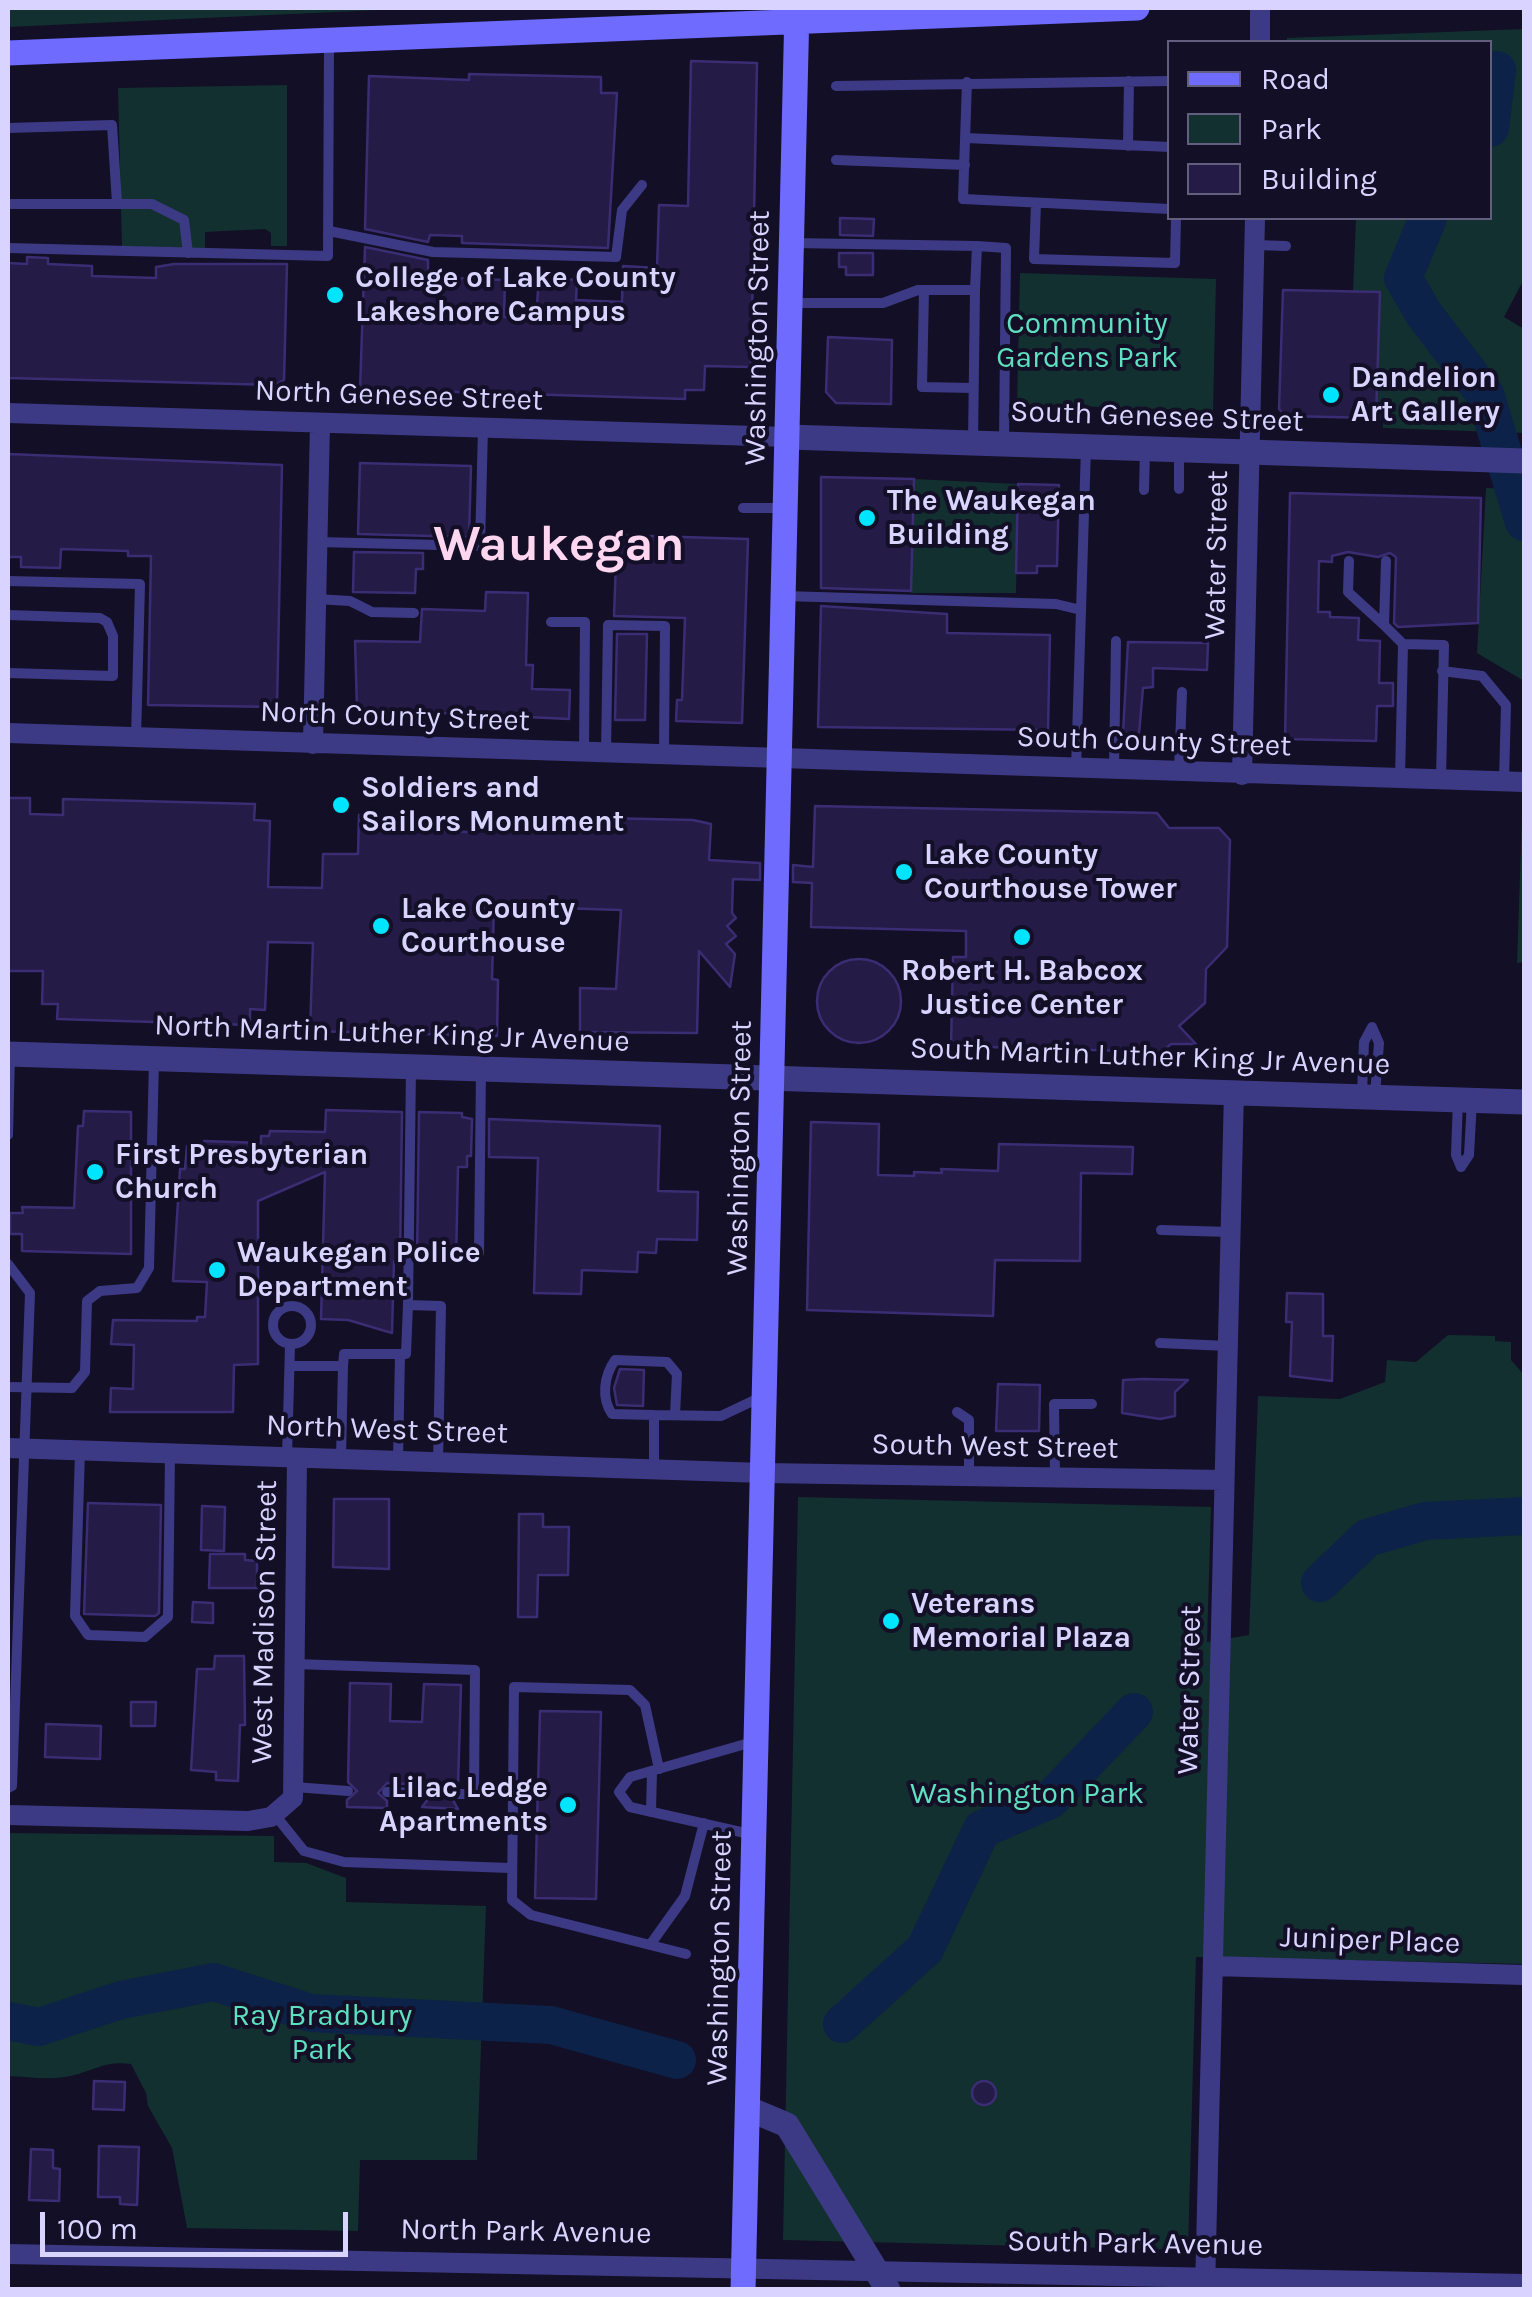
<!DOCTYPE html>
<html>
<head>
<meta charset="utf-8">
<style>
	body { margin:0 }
	#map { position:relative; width:1532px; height:2297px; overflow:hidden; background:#130f26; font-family:Karla,sans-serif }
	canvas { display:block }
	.frame { position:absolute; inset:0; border:10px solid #d9d4ff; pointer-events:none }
	.legend { position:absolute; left:1167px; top:40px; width:325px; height:180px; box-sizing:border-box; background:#130f26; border:2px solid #625e7d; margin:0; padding:12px 18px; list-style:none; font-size:30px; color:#d9d4ff }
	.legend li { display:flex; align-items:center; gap:20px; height:50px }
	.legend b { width:50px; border:2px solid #625e7d }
	.scale { position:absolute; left:40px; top:2212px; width:308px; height:45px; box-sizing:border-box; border:5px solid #d9d4ff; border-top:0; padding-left:12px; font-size:30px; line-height:35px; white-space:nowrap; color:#d9d4ff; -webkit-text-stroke:8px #130f26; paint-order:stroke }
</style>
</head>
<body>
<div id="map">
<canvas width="1532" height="2297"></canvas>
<div class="frame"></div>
<ul class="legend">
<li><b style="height:12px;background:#6f6bff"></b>Road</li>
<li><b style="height:28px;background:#12302f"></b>Park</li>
<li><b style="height:28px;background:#241b47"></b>Building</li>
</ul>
<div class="scale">100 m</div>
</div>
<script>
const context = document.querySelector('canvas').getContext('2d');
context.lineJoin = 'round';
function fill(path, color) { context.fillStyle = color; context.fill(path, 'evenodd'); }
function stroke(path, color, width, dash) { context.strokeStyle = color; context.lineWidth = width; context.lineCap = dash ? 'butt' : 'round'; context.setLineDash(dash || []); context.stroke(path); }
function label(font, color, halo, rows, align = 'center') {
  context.font = font + ' Karla,sans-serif'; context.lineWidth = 8; context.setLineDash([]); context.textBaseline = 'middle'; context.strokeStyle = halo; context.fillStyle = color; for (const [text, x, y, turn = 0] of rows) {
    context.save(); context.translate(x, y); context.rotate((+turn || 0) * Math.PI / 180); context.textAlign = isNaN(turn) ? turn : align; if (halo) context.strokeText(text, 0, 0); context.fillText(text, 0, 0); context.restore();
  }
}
fill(new Path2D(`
	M8,8H423L8,27Z
	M1524,29V279L1504,317L1524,329V433L1383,428V420H1377L1380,292L1353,291L1356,218H1490V42H1287V38Z
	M287,85V246H271V233L265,229L205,232V251L122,246L118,88Z
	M1020,273L1216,279L1213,411L1017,404Z
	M914,479L1018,484L1016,593H911Z
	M1486,488L1524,489V681L1477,653Z
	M1522,817L1524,962L1517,963Z
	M1448,1335L1495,1336V1341L1511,1342V1360L1524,1375V1964L1196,1957L1188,2250L783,2240L798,1497L1211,1507L1207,1642L1249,1635L1258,1396L1340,1399L1385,1382L1387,1360L1416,1362Z
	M8,1833L274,1836V1862L306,1863L346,1878V1902L486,1906L477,2160H360L358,2231L187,2228L172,2148L148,2106L146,2093L131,2064C107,2061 96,2069 75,2075C53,2081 29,2077 8,2076Z`), '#12302f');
stroke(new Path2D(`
	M1490,128L1497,70
	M1428,218L1403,278L1424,314L1485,394L1524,522
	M1320,1583L1367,1538L1425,1521L1524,1516
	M8,2021L39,2027L121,2000L214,1982L311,2013L551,2025L677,2060
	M842,2024L925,1949L982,1829L1050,1800L1134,1712`), '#0c2248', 38);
const building = new Path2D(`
	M691,61L757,63L751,367L705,366L704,390H685V399L360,389L365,247L428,260V277L505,280L504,317L536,318L539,277L577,280L576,300L622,302L623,266L657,268L659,205L688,206Z
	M469,74L601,77V93H617L608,248L462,243V236L430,235L428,242L365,229L369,76L469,80Z
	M840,218L874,219L873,236L840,235Z
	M839,253H873V275H846V267H839Z
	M27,257L48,258V264L92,266V276L156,278V267L174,264H287L284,380L275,385L8,378V263L27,264Z
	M1283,290L1380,292L1376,418L1285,416L1279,409Z
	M828,337L892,340L891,404L836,403L826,392Z
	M8,454L282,465L277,707L148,705L151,556H128V551L61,549L60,568L21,567V557H8Z
	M360,463L471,466L469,537L358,534Z
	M821,477L914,479L911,591L821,588Z
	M1018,484L1059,485L1057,566H1037V573H1016Z
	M1290,493L1481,498L1478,623L1398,627L1394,623L1396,557L1390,553L1378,557L1348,552L1332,556V562L1319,561L1318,612H1330V617L1359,618L1358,640L1380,641L1379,683H1393V706H1377L1376,741L1285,739Z
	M617,535L748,539L742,723L676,721L677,700H682L685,618L614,616Z
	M354,552L423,553V569H416L415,593L353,592Z
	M486,592L528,593L526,665H533L532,689L570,690L569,719L357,709L355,641L420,642L422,609L485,611Z
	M821,606L947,614V633L1050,635L1048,730L818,727Z
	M617,634H647L645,720H615Z
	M1128,642L1208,643L1207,670L1153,668V687L1143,688L1139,734L1123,733Z
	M8,798H30V814L63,815V799L255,804L254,820L270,821L268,887L322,888L323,854H358L359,815L410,816L409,830L470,832V815L693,820L711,824L709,860L760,863V880L733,879L732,913L736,918L727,926L736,936L726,944L735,954L730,987L699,951L697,1033L580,1032V988L616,989L621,910L494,906L492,979L498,980L497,1036L310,1031L313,943L268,942L265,1010L250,1009V1025L57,1019L58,1004H42L43,971H8Z
	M815,806L1157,813L1169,828H1219L1230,840L1227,947L1206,969L1205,1003L1179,1026L1196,1044H1171L1162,1052L951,1046L953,957H966V931L811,927L812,883L793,882V865L813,867Z
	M817 1001a42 42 0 1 1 84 0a42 42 0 1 1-84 0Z
	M326,1110L402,1112L400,1261H394L392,1333L348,1320L321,1319L325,1172L258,1201V1364L234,1365L233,1412H110L111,1388L133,1389L134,1345L111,1344L113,1320L197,1321V1317H205L207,1282L173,1281L180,1169H185L187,1146L203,1147L204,1141L261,1143V1136H269L270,1131L325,1132Z
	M84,1111L131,1112V1254L22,1251V1234H10V1213H23L22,1207L74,1208L78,1126H83Z
	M419,1112L462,1113V1117L472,1119L471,1156H467V1167H458L456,1262L417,1261Z
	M489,1119L660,1126L658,1191L698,1192L697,1240L657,1239L656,1253L638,1252L637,1272L582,1270L581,1294L534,1293L538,1158L489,1157Z
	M811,1122L879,1124L878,1175L914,1176V1172L942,1173L941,1169L998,1171L999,1144L1133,1147L1132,1174L1081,1173L1080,1261L995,1260L993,1316L807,1310Z
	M1287,1293L1323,1294V1336H1333L1332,1381L1290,1376L1292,1322H1286Z
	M620,1369L644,1370L643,1406L617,1405L614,1388Z
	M1123,1380L1143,1379L1188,1380L1175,1392V1416L1160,1419L1122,1413Z
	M998,1384L1040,1385L1039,1431H996Z
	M334,1499H389V1569L333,1567Z
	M88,1503L161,1505L159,1613L155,1616L84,1614Z
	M202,1506L225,1507L224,1551L201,1550Z
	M519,1514H543V1527H569L568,1575H538L537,1617H518Z
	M210,1554H245V1560L257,1561V1588H209Z
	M193,1602L213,1603V1623L192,1622Z
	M215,1656H244L245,1725H240L238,1781L216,1780V1772L191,1770L197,1669H214Z
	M350,1683L391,1684L390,1721L422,1722L424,1684L461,1685L458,1785L449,1793L458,1809L422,1807L432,1794L427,1785L387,1783L378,1793L387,1801V1808L347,1807V1800L357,1791L348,1782Z
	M131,1702H156L155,1726H131Z
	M540,1711L601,1712L596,1899L535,1898Z
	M46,1724L101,1726L100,1759L45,1757Z
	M94,2081L125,2082L124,2110L93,2109Z
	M972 2093a12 12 0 1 1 24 0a12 12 0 1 1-24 0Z
	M99,2146L139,2147L137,2205L120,2204V2197H98Z
	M31,2149L53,2150V2168L60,2169L59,2201L29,2200Z`);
fill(building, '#241b47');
stroke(building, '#3b2d73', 2.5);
stroke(new Path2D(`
	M967,82L963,199L1170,209
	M836,86L1170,81
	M8,128L112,125L117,203
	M966,138L1170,147
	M1128,146L1129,81
	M836,160L965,165
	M1036,203L1034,259L1175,263L1176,218
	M8,204H152L184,220L188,253
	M329,231L433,252L616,257L622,210L642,185
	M792,243L977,246L975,290
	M1255,245L1286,246
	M977,246L1006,248L1004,443
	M8,248L328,256L329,44
	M924,290L922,387L973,388
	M792,303H883L918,290H975L973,442
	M1179,489V451
	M1144,490L1145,451
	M743,508H782
	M318,542L480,546L483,428
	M1349,561L1348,592L1384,625
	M1386,561L1384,625L1403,644L1444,645L1441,779
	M8,581L140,584L136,738
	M784,596L1056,604L1081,610L1076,769
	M316,599L350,601L372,612L414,613
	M1081,610L1086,447
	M8,615L100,618L107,622L113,636V676L8,673
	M551,622H585L584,752
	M1442,671L1482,676L1506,705L1504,780
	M606,753L608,625L665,626L664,755
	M1114,770L1116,641
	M1179,771L1182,692
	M1400,778L1403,644
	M1362,1094L1364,1042L1372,1027L1379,1043L1375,1095
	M1458,1099L1456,1155L1461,1167
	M8,1135L10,1055
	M1461,1167L1469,1155L1472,1100
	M1161,1230L1230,1232
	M479,1253L481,1070
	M8,1264L30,1293L12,1786L8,1788
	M408,1305L411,1068
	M273 1325a19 19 0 1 1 38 0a19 19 0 1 1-38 0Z
	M1160,1343L1228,1346
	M400,1354H406L408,1305L441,1306L438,1462
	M290,1366H343L344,1354H400L398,1461
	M8,1387L72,1388L85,1372L87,1301L100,1291L137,1288L149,1268L154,1060
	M957,1412L969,1420V1476
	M654,1415L612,1414C601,1398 604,1376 615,1360L667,1362L677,1374L675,1415
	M80,1451L75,1616L88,1635L145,1637L168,1617L170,1454
	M287,1457L290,1345
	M341,1459L343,1366
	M654,1469V1415L721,1416L761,1397
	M1055,1477L1054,1404H1092
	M295,1664L475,1670L474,1794H458
	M659,1769L645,1705L630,1690L514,1687L512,1900L531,1915L686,1954
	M294,1787L348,1791
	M387,1792L423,1793
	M651,1812L652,1771
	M275,1815L304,1851L344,1862L510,1868
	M754,1835L630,1807L619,1792L630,1777L756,1741
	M650,1945L685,1896L704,1823`), '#3d3a85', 10);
stroke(new Path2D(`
	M1260,42V8
	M8,413L788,437
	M8,733L1524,782
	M313,744L320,423
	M1242,775L1255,218
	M8,1448L764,1473L1224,1480
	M8,1815L248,1821L271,1817L293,1798L297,1458
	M1213,1966L1524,1975
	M8,2254L1524,2284
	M1205,2290L1234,1091`), '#3d3a85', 20);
stroke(new Path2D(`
	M788,437L1524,461
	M8,1054L1524,1102
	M749,2109L787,2125L888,2290`), '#3d3a85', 25);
stroke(new Path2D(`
	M8,53L1137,8
	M743,2290L797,8`), '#6f6bff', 25);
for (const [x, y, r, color] of [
	[335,295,10,"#00e5ff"],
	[1331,395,10,"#00e5ff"],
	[867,518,10,"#00e5ff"],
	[341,805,10,"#00e5ff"],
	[904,872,10,"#00e5ff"],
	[381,926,10,"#00e5ff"],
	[1022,937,10,"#00e5ff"],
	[95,1172,10,"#00e5ff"],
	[217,1270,10,"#00e5ff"],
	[891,1621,10,"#00e5ff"],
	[568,1805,10,"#00e5ff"]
]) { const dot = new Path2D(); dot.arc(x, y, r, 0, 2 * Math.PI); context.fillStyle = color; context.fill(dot); stroke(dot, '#130f26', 4); }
label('bold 30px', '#d9d4ff', '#130f26', [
	["College of Lake County",355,278],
	["Lakeshore Campus",355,312],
	["Dandelion",1351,378],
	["Art Gallery",1351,412],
	["The Waukegan",887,501],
	["Building",887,535],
	["Soldiers and",361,788],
	["Sailors Monument",361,822],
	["Lake County",924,855],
	["Courthouse Tower",924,889],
	["Lake County",401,909],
	["Courthouse",401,943],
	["Robert H. Babcox",1022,971,"center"],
	["Justice Center",1022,1005,"center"],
	["First Presbyterian",115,1155],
	["Church",115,1189],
	["Waukegan Police",237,1253],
	["Department",237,1287],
	["Veterans",911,1604],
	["Memorial Plaza",911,1638],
	["Lilac Ledge",548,1788,"right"],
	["Apartments",548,1822,"right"]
], 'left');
label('30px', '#5fe0c0', '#130f26', [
	["Community",1087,324],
	["Gardens Park",1087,358],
	["Washington Park",1027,1794],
	["Ray Bradbury",322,2016],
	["Park",322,2050]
]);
label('30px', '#d9d4ff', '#130f26', [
	["Washington Street",758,338,-89],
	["North Genesee Street",399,396,2],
	["South Genesee Street",1157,417,2],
	["Water Street",1217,555,-89],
	["North County Street",395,717,2],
	["South County Street",1154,742,2],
	["North Martin Luther King Jr Avenue",392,1034,2],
	["South Martin Luther King Jr Avenue",1150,1057,2],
	["Washington Street",740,1148,-89],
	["North West Street",387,1430,2],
	["South West Street",995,1447,1],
	["West Madison Street",265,1622,-89],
	["Water Street",1190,1690,-89],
	["Juniper Place",1370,1941,2],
	["Washington Street",720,1958,-89],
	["North Park Avenue",526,2232,1],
	["South Park Avenue",1135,2244,1]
]);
label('bold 50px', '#ffd6f0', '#130f26', [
	["Waukegan",559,546]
]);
</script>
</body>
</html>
